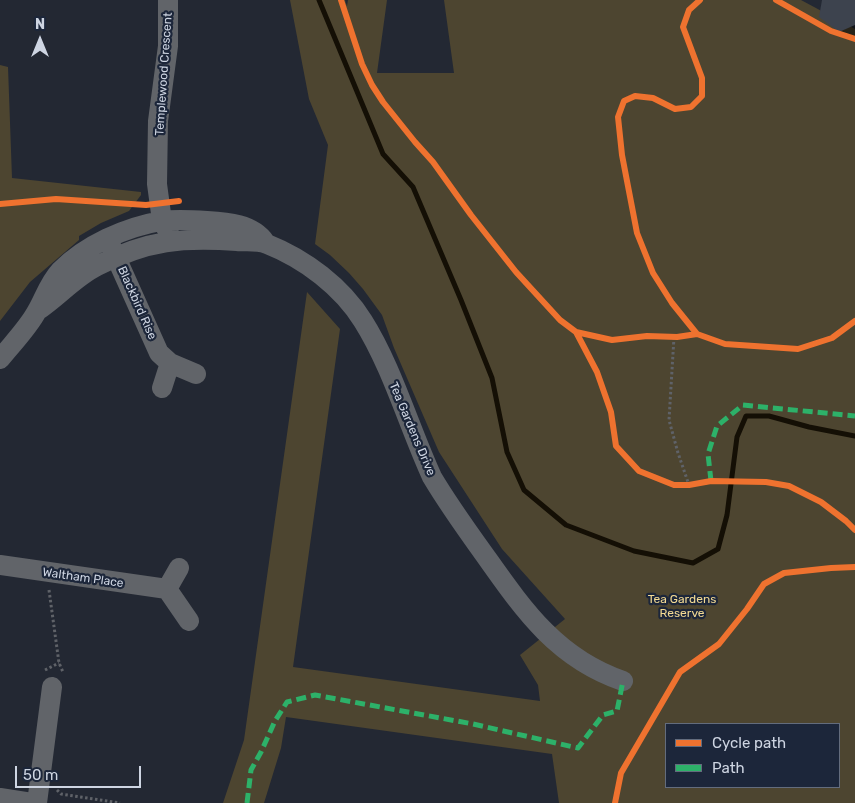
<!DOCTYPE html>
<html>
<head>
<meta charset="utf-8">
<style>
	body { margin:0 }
	#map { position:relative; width:855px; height:803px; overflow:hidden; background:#232833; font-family:Rubik,sans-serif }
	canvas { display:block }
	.legend { position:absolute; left:665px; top:723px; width:175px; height:65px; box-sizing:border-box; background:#1c263a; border:1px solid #636c7d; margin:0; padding:6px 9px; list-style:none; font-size:15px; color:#ced5e2 }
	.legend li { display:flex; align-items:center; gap:10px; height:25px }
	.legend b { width:25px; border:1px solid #636c7d }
	.north { position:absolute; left:15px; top:15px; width:50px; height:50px; -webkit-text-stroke:4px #1c263a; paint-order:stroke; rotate:0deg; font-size:14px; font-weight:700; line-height:20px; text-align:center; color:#ced5e2 }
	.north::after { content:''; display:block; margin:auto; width:18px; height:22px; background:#ced5e2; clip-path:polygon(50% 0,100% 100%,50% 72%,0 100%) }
	.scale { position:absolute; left:15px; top:766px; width:126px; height:22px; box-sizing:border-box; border:2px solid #ced5e2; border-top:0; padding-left:6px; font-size:15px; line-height:18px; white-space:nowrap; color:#ced5e2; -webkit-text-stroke:4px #1c263a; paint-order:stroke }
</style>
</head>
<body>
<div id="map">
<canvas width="855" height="803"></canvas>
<ul class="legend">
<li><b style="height:6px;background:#ef722f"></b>Cycle path</li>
<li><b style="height:6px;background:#2db169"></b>Path</li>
</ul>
<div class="north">N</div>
<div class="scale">50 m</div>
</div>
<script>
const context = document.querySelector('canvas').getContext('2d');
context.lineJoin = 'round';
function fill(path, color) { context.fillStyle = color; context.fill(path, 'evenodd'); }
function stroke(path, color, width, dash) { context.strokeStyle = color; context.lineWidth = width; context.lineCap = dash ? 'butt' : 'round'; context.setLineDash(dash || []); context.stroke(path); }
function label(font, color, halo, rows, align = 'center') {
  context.font = font + ' Rubik,sans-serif'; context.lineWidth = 4.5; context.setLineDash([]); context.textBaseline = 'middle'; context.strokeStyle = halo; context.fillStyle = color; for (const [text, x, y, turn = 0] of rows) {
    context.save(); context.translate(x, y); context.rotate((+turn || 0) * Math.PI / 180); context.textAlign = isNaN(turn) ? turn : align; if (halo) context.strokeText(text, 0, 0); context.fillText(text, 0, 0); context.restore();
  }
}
fill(new Path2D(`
	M290,0H345L347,6L348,0H387L377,73H454L444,0H801L855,29V803H559L552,754L286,717L281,748L264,803H223L244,740L307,292L340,329L293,667L540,701L538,685L520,655L565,619L502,549L439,452L394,348L382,315L363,289L349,273L330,255L315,244L328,145L309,99ZM666,724H839V787H666Z
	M0,65L8,67L12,178L141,192V195L129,211L101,223L79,236V240L30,282L0,321Z`), '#4d4530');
fill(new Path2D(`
	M823,0H855V36L848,39L820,16Z`), '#0007');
stroke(new Path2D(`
	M319,0L383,154L413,187L461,300L492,378L507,452L524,490L566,525L634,551L693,563L718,549L727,515L737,437L746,416H769L809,427L855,436`), '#140f05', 5);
fill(new Path2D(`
	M822,0H855V25L839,32L819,17Z`), '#3d434e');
stroke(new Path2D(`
	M674,337L669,420L678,453L689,485
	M49,590L59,663L63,672
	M45,670L59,663
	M57,790L61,794L120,803`), '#5f6268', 3, [2.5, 2.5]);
stroke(new Path2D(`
	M168,0V46L158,121L157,184L162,221L169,233
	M111,246L159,353L170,363L196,374
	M37,311C58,297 75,277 97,266C147,240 183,237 237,241C246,242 259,240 267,244C305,259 342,287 363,321C392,367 409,427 432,477C448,504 466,529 484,554C523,609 556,658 623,681
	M0,359C12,344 28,328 37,311C45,297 49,283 60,271C85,245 126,227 161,221C176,219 192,220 207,221C227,222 253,224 265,242
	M162,388L170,363
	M0,565L167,589
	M179,568L167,589L189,621
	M0,798L32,803
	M37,803L52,687`), '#616469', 20);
stroke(new Path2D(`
	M711,481L708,454L717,426L743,405L855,416
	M247,803L251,770L261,752L275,721L287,702L315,695L473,724L578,748L603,715L617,711L623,681`), '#2db169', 5, [10, 5]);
stroke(new Path2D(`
	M341,0L362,64L372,85L383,102L415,142L433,162L471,215L516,272L560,320L576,332L597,372L611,412L616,446L639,471L674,485H689L711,481L766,482L789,486L821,502L846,521L855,530
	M776,0L831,31L855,39
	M0,204L56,199L146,205L179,201
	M576,332L612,340L647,336L677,337L697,334L725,344L798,349L832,338L855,321
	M697,334L672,303L653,273L637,233L622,155L618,117L624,101L635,96L653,98L675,109L691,107L702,96V78L683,27L689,10L700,0
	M615,803L621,773L680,672L719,644L747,609L764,584L784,573L831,568L855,567`), '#ef722f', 6);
label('12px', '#ced5e2', '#1c263a', [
	["Templewood Crescent",164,74,-86],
	["Blackbird Rise",137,303,66],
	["Tea Gardens Drive",412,429,67],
	["Waltham Place",83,578,8]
]);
label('12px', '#f3da93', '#1c263a', [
	["Tea Gardens",682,600],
	["Reserve",682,614]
]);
</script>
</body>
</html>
